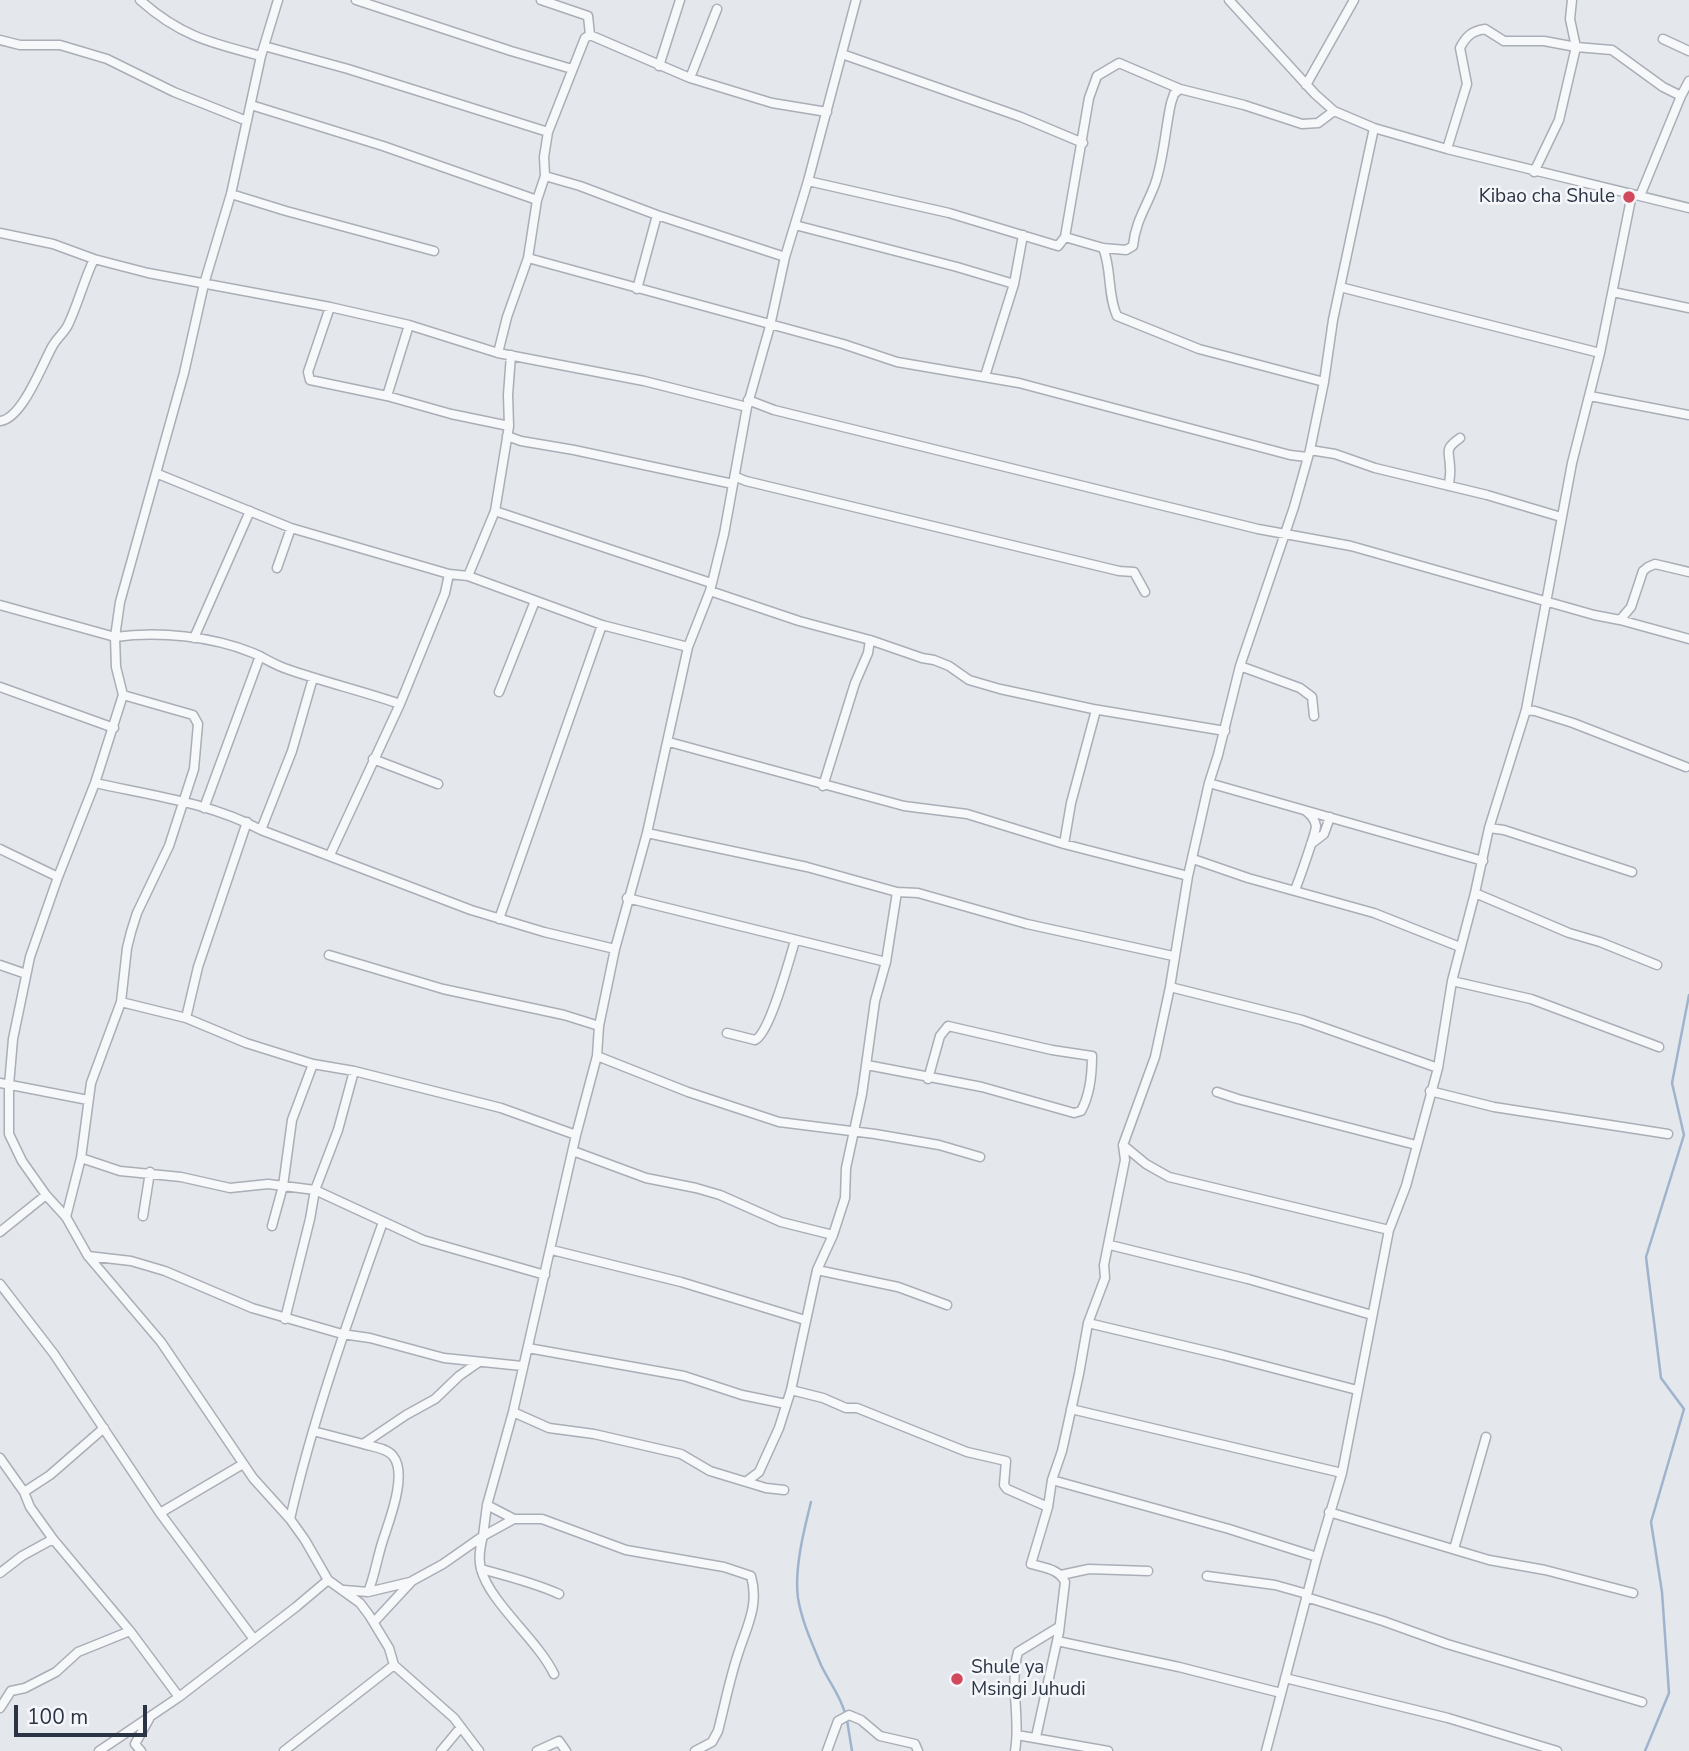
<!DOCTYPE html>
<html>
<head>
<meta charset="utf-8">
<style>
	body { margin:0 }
	#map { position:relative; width:1689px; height:1751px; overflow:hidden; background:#e4e7ec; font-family:"Nunito Sans",sans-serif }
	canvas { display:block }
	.scale { position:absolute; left:14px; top:1705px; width:133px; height:32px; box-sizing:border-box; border:4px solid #2b3445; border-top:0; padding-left:9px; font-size:21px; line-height:24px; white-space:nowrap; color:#2b3445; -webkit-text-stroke:5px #f4f6f9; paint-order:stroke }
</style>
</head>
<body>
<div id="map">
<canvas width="1689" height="1751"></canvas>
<div class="scale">100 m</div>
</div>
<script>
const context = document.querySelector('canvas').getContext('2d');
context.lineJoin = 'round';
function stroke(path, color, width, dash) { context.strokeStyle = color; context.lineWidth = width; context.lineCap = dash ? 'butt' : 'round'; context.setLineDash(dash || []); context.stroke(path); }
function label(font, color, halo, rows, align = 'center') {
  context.font = font + ' "Nunito Sans",sans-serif'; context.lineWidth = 5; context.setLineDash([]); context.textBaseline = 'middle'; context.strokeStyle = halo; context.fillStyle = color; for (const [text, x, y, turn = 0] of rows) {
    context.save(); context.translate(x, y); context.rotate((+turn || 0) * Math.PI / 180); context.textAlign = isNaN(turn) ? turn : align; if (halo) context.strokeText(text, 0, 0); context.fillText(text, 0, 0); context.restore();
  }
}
stroke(new Path2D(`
	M811,1502C804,1530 794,1569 798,1598C802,1622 812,1643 821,1665C829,1682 840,1695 845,1713
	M847,1720L852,1751
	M1645,1751L1669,1693L1662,1592L1651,1522L1684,1409L1661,1378L1646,1257L1684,1135L1672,1083L1689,995`), '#9fb4cc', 2.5);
const street = new Path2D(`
	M140,0C180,36 211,43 261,56
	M278,0L261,56L231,194L204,284L184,373L120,602L115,637L116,667L123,695L95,783L58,877L30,957L13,1039L9,1085V1134L22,1161L46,1195L66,1217L88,1256L161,1342L253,1478L290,1519L305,1540L328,1580L360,1603L369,1615L389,1648L394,1665L284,1751
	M356,0L511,51L572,69
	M541,0L588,16L590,35
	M1229,0L1315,94L1334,111L1374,128L1447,149L1689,208
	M1663,39L1689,51
	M0,40L20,45H60L107,59L174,92L247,121
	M264,46L348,69L548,132
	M842,54L1021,117L1083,143
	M659,66L680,0
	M690,78L717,9
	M1306,85L1354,0
	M251,105L383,146L537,200
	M1447,149L1467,84L1460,48C1466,36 1472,31 1485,29L1504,41H1544L1576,47L1612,50L1663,87L1681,96
	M1534,172L1559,120L1576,47L1570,19L1572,0
	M545,176L580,186L657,215L785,257
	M808,181L949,213L1058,246L1065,237L1089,98L1097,76L1119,63L1180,89
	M231,194L286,211L434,251
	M1640,196L1681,96L1689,81
	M795,225L957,267L1014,284
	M0,233L53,244L94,259L148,273L330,307L409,325L498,353L644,381L747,407
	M1065,237L1103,248L1126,250L1133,246C1135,222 1147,206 1155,184C1164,158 1165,130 1171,103L1174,94L1180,89L1244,105L1302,124L1318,123L1334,111
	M1103,248C1112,269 1107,294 1117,316L1199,349L1324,382
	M528,258L843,344L897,362L1019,383L1290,455L1307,457
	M1340,287L1600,353
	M637,289L657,215
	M1613,292L1689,308
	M330,307L308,372L310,380L387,396L451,414L509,426
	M498,353L507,317L528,258L537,200L545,176L544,157L548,132L585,38L590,35L690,78L772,103L827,112
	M985,376L1014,284L1023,235
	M387,396L409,325
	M1590,396L1689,415
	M748,400L774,410L1258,529L1351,546L1594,615L1620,620L1631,607L1643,571L1648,567L1655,564L1689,572
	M0,421C22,419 42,365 52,347C56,339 64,333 68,325C78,304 84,280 94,259
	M507,436L521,441L574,450L733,484
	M1310,450L1335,454L1375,468L1487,495L1561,517
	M158,474L291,528L449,574L468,576L602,625L688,647
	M736,477L746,481L1119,571L1134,572L1145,592
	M1449,486C1449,480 1451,474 1450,468C1450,451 1443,450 1460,438
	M495,511L711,583
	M277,568L291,528
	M468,576L495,511L509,426L508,395L511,355
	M710,591L799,621L870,640L922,658L934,660L949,666L969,680L1000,689L1093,709L1225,731
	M0,605L115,637C158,631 212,636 253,653C265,658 274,665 287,669C324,682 362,691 400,704
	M1620,620L1689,639
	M194,638L250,511
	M1240,666L1300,688L1312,697L1314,716
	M0,687L114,728
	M499,692L535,601
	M1526,710L1535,711L1573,723L1686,767
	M669,742L904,806L967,814L1064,844L1188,876
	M373,759L438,784
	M95,783C150,795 211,803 261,830L471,910L544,932L615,949
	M1209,783L1483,861
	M823,786L855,683L868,653L870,640
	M204,808L260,656
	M1489,828L1504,830L1632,872
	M261,830L292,751L313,678
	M647,833L807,867L897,892L918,893L1027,924L1173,956
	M1064,844L1071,803L1096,710
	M1311,844L1324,834L1330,817
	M0,849L58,877
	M330,855L400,704L445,593L449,574
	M1193,859L1248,878L1374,913L1460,947
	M1295,890C1299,880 1316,832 1316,826C1315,820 1312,816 1307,812
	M1475,893L1569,933L1600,942L1657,965
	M627,898L886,962
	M499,919L602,625
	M329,955L443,989L564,1015L599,1026
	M0,965L26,974
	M1452,981L1531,999L1659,1047
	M1170,987L1302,1020L1438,1068
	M121,1002L186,1018L246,1043L313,1064L354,1071L501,1108L576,1135
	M186,1018L198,967L247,822
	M727,1033L755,1040C770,1033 789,960 795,941
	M597,1056L688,1092L779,1122L875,1134L939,1145L980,1157
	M867,1065L982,1087L1074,1113L1081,1111C1090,1095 1092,1074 1092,1056L1052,1050L948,1026L940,1036L928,1079
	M0,1083L88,1100
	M1430,1091L1494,1107L1668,1134
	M1217,1092L1238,1099L1416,1145
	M1123,1145L1146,1164L1169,1177L1389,1230
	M573,1151L646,1178L696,1188L720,1195L781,1222L833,1235
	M81,1158L120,1171L181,1177L230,1188L268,1184L315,1190L423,1240L545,1275
	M143,1216L150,1172
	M66,1217L81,1158L91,1083L121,1002L127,948L131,932L137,913L169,846L194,769L198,724L193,715L123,695
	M272,1226L283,1186L292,1120L313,1064
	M0,1232L46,1195
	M1110,1245L1248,1279L1372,1315
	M552,1250L681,1282L805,1320
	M88,1256L131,1261L165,1271L252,1308L342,1334L370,1338L444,1358L522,1366
	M817,1270L898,1287L947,1305
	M0,1284L54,1354L160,1513L253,1638
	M285,1319L310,1219L315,1190L338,1130L354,1071
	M1088,1323L1223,1355L1357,1390
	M528,1348L684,1376L742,1395L786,1404
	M791,1390L823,1398L846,1408H857L967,1452L1006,1461L1004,1485L1007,1489L1048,1507
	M1071,1409L1342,1473
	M513,1412L549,1428L594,1434L681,1454L710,1471L766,1488L784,1490
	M313,1431L363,1444L406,1415L435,1399L459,1376L479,1362
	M363,1444C373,1447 387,1448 393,1456C408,1474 389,1521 383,1540C377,1558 375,1575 368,1592
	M0,1458L24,1492L30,1507L53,1539L130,1631L179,1697
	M1052,1480L1229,1529L1317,1557
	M747,1481L759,1472L779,1428L791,1390L817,1270L833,1235L845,1198L846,1168L862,1094L875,1001L886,962L897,892
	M24,1492L50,1475L104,1428
	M487,1505L514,1519H542L626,1550L724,1567L751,1576C759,1604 748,1624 739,1651C730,1677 725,1704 718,1731L712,1742L695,1751
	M1329,1512L1489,1560L1545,1570L1633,1593
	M160,1513L243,1464
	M290,1519C313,1418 348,1320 383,1222
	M514,1519L483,1536C480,1547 478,1558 481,1569C490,1603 537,1639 554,1674
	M1454,1549L1486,1437
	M481,1569C507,1576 535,1583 559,1594
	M0,1573L22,1556L53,1539
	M1061,1575L1089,1569L1148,1571
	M1207,1576L1275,1585L1307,1594
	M344,1590L368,1592L410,1582
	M1306,1597L1383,1621L1447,1644L1642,1702
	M374,1622L412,1581L443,1564L483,1536L487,1505L513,1412L576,1135L597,1056L599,1026L615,949L647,833L688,647L710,591L724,534L747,407L770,326L785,257L808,181L856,0
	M1057,1641L1179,1667L1281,1693
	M394,1665L454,1718L479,1751
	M1285,1678L1448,1718L1557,1751
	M0,1708L11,1691L25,1688L56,1672L78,1652L130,1631
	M1017,1735L1108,1751
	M1036,1737L1059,1632L1065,1582C1059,1569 1045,1568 1031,1564L1048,1507L1052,1480L1062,1451L1079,1374L1088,1323L1105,1278L1104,1265L1125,1160L1123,1145L1155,1057L1170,987L1188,876L1209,783L1218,755L1240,666L1294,507L1310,450L1324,382L1333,320L1374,128
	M99,1751L179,1697L296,1607L328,1580
	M141,1751L135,1744L149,1719
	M441,1751L461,1727
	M537,1751L559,1741L566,1751
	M827,1751L838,1721L849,1715L861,1720L880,1736L915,1744L918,1751
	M1015,1751C1021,1718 1009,1684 1018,1652L1059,1627
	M1266,1751L1317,1557L1342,1473L1389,1230L1406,1186L1438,1068L1452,981L1475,893L1489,828L1526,710L1572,463L1600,353L1632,194`);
stroke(street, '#a9aeb7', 11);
stroke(street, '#f7f8fa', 8);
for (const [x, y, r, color] of [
	[1629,197,7,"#d1495b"],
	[957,1679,7,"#d1495b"]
]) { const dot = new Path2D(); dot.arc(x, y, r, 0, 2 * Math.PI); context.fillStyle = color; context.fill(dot); stroke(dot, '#f4f6f9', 2.5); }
label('19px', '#2b3445', '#f4f6f9', [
	["Kibao cha Shule",1615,197],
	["Shule ya",971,1668,"left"],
	["Msingi Juhudi",971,1690,"left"]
], 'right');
</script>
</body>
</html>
